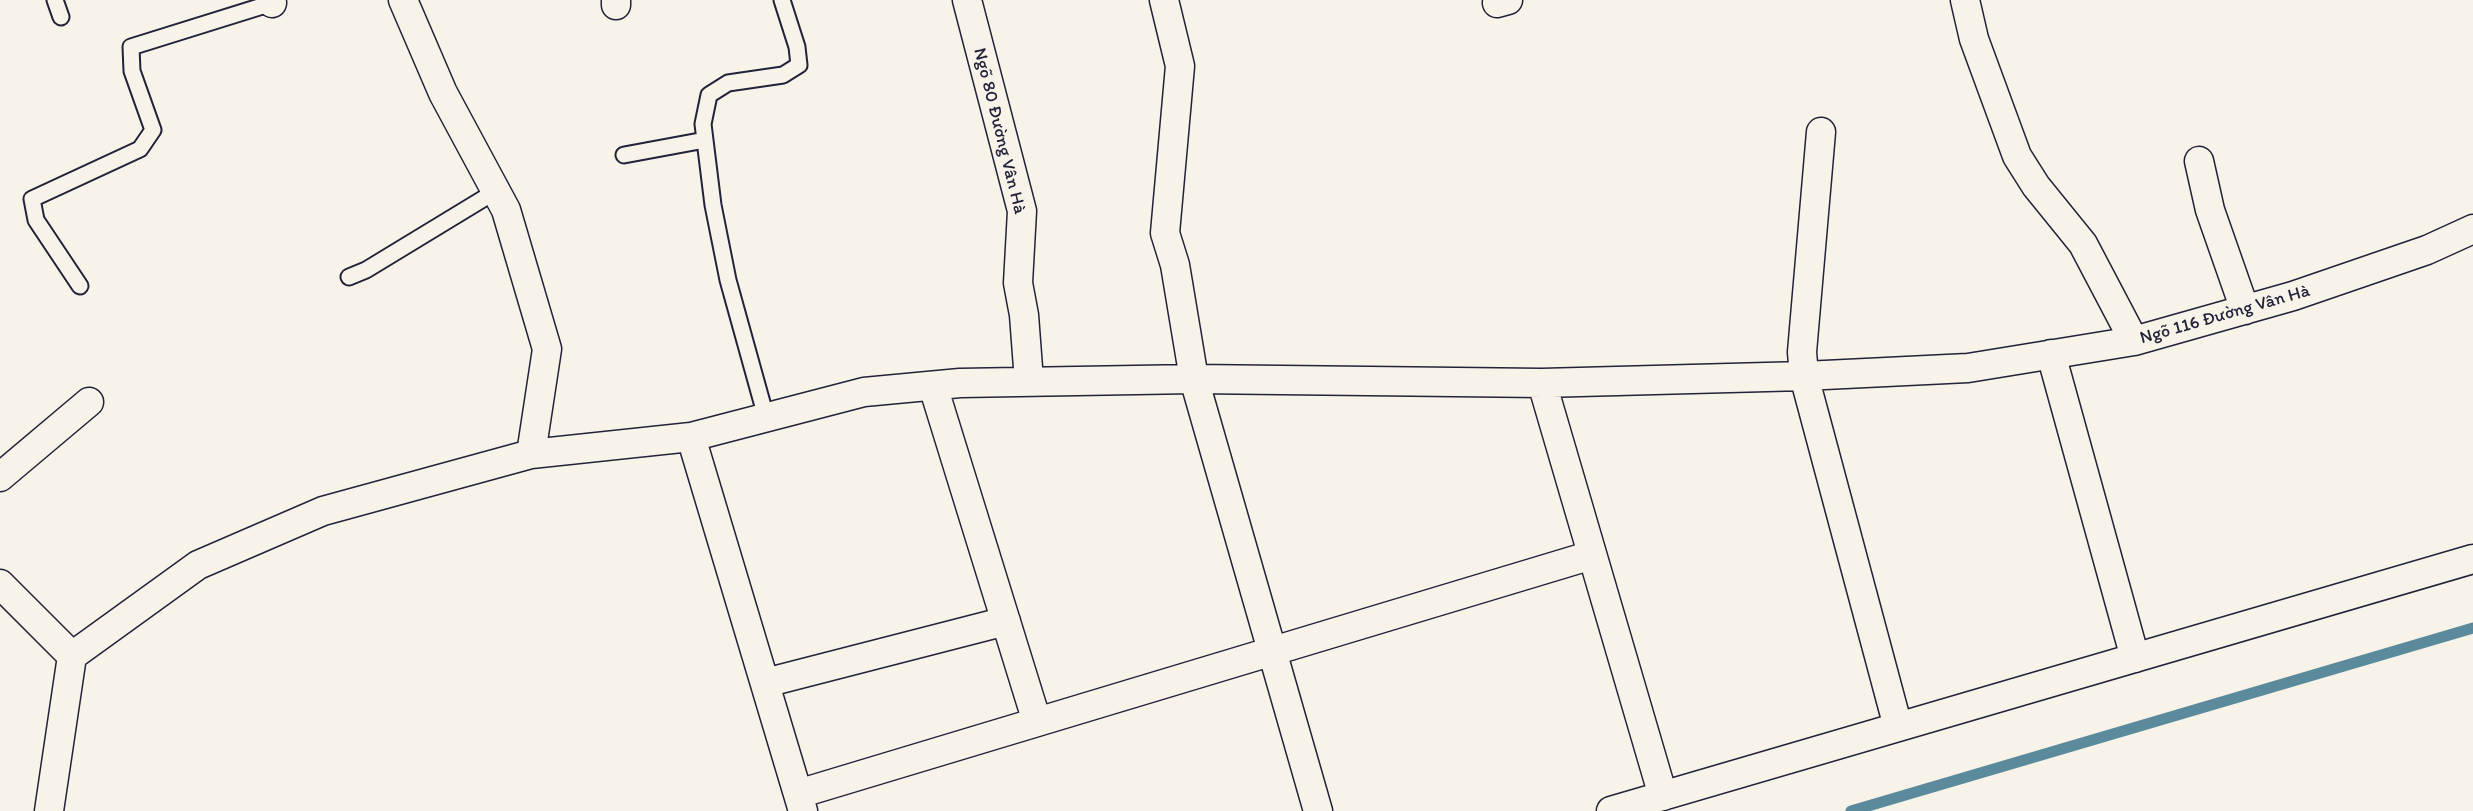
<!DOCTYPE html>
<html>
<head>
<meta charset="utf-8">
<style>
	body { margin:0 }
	canvas { display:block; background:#f7f3e8 }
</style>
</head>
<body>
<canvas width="2473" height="811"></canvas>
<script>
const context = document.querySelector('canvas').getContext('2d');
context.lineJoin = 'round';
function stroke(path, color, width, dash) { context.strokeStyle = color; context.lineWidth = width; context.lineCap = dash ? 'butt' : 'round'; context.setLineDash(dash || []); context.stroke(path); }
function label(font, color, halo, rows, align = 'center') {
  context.font = font + ' Itim,sans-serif'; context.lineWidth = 4.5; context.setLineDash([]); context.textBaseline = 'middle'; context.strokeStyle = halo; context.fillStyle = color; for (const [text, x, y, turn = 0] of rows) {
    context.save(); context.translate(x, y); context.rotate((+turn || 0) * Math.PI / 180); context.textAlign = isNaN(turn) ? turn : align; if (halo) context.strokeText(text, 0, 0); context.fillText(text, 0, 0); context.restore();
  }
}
stroke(new Path2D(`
	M1851,811L2473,628`), '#5b8a9d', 11);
const lane = new Path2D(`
	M55,0L61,17
	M624,155L705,140
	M349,277L366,270L496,191
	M80,286L36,220L32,199L140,149L153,130L132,71L131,47L272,3
	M766,417L728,280L713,205L703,124L709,95L728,83L783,75L799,65L797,47L782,0`);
const street = new Path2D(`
	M271,0L272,3
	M403,0L443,93L506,210L547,349L531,454
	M616,0V5
	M967,0L1022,211L1018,283L1024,315L1029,381
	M1164,0L1180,66L1165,233L1175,265L1194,379L1318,811
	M1965,0L1974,39L2017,156L2036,186L2083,244L2134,341
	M1497,3L1508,0
	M1821,132L1802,352L1804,376L1898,727
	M2199,161L2210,210L2245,310
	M2051,354L2135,658
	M1542,383L1663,796
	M933,386L1037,722
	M691,437L803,811
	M0,477L89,402
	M0,584L72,656
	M765,683L1006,621
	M798,794L1592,555
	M49,811L72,656L198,565L323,511L531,454L691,437L864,392L960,383L1194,379L1542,383L1804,376L1968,368L2134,341L2293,296L2427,250L2473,229
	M1611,811L2473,559`);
stroke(lane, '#22223b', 19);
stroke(street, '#22223b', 31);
stroke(lane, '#f7f3e8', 15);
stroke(street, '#f7f3e8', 28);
label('18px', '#22223b', '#f7f3e8', [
	["Ngõ 80 Đường Vân Hà",999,131,76],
	["Ngõ 116 Đường Vân Hà",2225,315,-16]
]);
</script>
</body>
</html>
